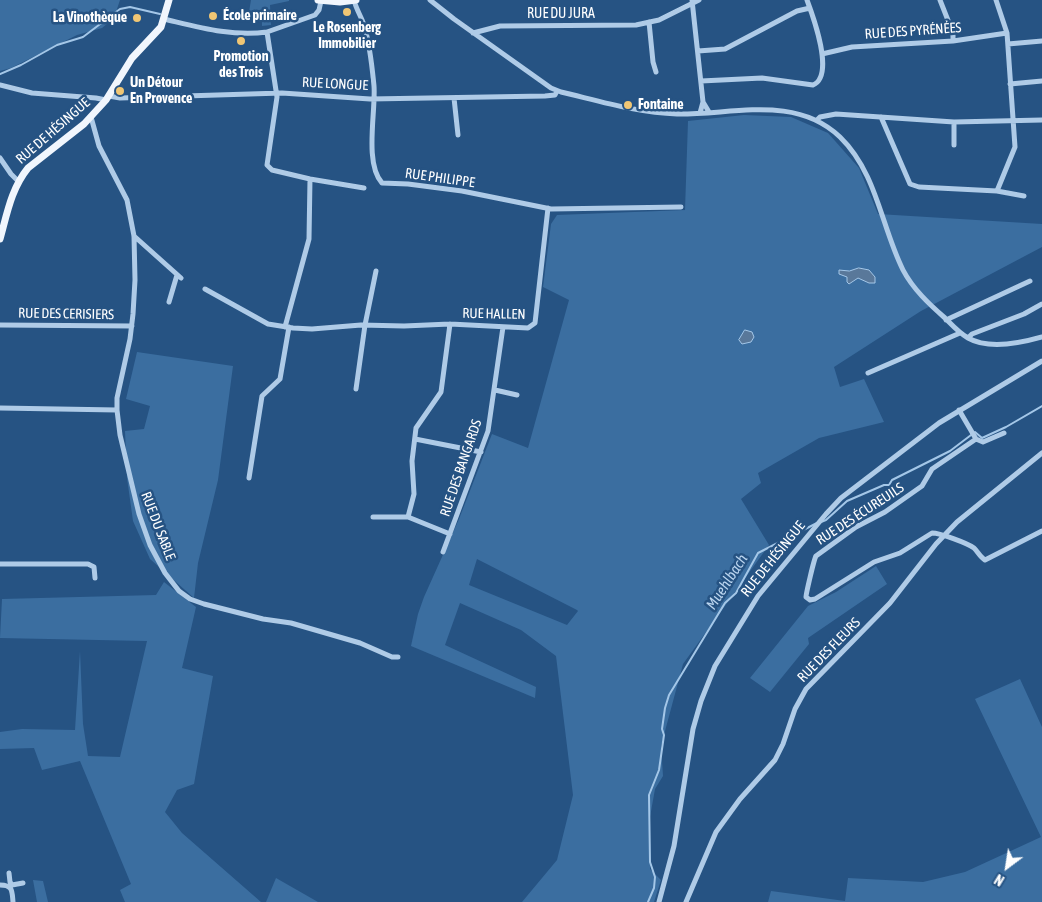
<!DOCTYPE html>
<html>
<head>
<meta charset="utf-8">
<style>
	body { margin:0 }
	#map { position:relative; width:1042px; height:902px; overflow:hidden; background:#265383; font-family:"Asap Condensed",sans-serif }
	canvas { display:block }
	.north { position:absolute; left:982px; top:842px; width:50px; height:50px; -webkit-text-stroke:4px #265383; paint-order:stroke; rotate:211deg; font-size:14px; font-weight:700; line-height:20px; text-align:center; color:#fff }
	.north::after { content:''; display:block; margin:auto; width:18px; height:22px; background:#fff; clip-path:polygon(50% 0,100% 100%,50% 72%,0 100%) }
</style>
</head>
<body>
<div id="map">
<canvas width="1042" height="902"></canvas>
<div class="north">N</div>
</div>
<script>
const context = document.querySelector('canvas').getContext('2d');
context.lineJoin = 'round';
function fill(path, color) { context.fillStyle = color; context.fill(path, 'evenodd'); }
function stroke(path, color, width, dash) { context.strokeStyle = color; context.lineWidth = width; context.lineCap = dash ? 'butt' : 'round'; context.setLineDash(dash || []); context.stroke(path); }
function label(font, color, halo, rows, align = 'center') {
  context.font = font + ' "Asap Condensed",sans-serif'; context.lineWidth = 5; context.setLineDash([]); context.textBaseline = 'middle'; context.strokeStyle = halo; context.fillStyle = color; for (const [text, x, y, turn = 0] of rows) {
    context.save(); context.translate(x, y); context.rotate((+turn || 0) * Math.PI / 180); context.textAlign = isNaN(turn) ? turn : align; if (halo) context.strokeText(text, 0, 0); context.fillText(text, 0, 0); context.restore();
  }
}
fill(new Path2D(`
	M0,0H120L114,18L102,28L77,35L11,68L0,71Z
	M251,0H289V1L270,5L271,25L262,26V13L249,12Z
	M744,115L791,117L828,133L859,168L878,214L1042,224V247L921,311L834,367L840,387L864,379L884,422L819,438L758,473L761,483L741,499L769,545L683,664L661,746L663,776L655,789L650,817V869L661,880L654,902H522L557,860L573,795L556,656L521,630L460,603L445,645L536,687L535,698L411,646L418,614L424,597L459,519L492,434L528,448L569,300L543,287L551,224L557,215L685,210L688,121ZM477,559L577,610L578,611L567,625L469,585Z
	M137,352L233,366L218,480L198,563L194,598L150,559L133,521L127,478L125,431L144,429L150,406L126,399Z
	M876,566L887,584L808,638L809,644L770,692L750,678L808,606L836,592Z
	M164,582L196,607L182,668L213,676L194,784L177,790L165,812L182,833L261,902H125L120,890L131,884L80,761L42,770L34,748L0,749V732L22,729L75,730L80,651L83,724L88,756L120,757L147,641L0,638L2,599L156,595Z
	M1020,679L1042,727V902H768L771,891L845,901L848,878L923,882L965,872L1041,837L975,699Z
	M276,878L318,902H266Z
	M33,880L43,881L48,902H37Z`), '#3b6ea0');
const water = new Path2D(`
	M859,268L869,270L875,277V283H869L858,278L849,284L847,282V277L839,274V270L849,271Z
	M745,330L752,332L754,337L751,342L742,344L739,340Z`);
fill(water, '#59789a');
stroke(water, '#a4c7e8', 1);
stroke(new Path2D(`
	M0,74L21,65L57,45L83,37L120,9L130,7L160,14
	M821,522L826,520L847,501L884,485H889L892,480L950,451L975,432L982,438L1006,427L1042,406
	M648,902L654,888L655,877L650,862L649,795L659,770L664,735L662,729L665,708L669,695L725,603L736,593L758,553L817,523`), '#a4c7e8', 2);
stroke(new Path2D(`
	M354,0C356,9 361,16 364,25C370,44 372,66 374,86C376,111 364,163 382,183L408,184L462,191L551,209L681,207
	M430,0L454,19L551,88L561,92C599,101 638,113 677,114C732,115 795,94 840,137C877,173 881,226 903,270C913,289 929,304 945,318C952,325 959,333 968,338C989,350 1021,343 1042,337
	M692,0L703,102
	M940,0L953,33V41
	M164,19C198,27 232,37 267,32L315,15L319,10L321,1
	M649,22L653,62L656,72
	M267,32L277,97L267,165L272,170L310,179L364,188
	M473,33L500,26L636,25L659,20L699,0
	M1008,44L1042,41
	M698,51L725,49L797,11L810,8
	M822,54L852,47L953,41L1007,33
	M701,81L762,78L813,85C835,76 813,16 807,0
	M1010,84L1042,81
	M0,85L32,93L96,98L106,100
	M109,96L120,98L282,93L370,99L545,96L555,95L557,91
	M454,98L458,135
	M700,113L703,102L709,112
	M91,117L99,146L127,200L134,236L135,280L133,314L130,339L117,398V410L120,435L139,514L150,545L165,573L179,591L190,599L204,604L263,619L291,623L360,643L392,657H398
	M881,117L910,184L919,187L997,191L1015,147L1007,33L996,0
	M817,120L820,117L836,114L954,122L1042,120
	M954,145V122
	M0,158L11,174L18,181
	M997,191L1024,196
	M134,236L181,278
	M205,289L268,324L293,328L312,329L361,325L404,326L450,324L528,328L535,323L548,208
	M169,302L177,275
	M946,320L1030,281
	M0,325L132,326
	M285,327L309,239L310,179
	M968,338L972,334L1024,314L1042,304
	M868,373L960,333
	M356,389L365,325L376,271
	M495,390L517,395
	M0,408L117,410
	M959,410L976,439L932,469L922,486L885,512L856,527L816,556C814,559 806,594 806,597L810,600L815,599L874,562L900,553L932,533C940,533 967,543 974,548C978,552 980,557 985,560L1042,531
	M415,439L481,452
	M976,439L983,442L1004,433
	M249,478L262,396L280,379L289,327
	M373,517H408L450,534
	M408,517L414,494L412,461L416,428L441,392L450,324
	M443,552L488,431L503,327
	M0,564H88L94,567L95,578
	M9,873L10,882L12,885
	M0,885C13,885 12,891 13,902
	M10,887L12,885L23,883
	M659,902L674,846L693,729L701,701L715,666L758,596L826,514L841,498L939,423L1042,361
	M686,902L716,832L740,799L775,760L783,744L795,709L806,689L890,603L936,544L957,522L1042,453`), '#afcbe7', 5);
stroke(new Path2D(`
	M318,0L340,2L356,0
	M0,239C7,214 11,189 28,168L84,124L106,100L132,58L161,27L169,0`), '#f1f6fd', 7);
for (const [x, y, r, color] of [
	[347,12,5,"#f0c674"],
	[213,16,5,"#f0c674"],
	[137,18,5,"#f0c674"],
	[241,41,5,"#f0c674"],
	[120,91,5,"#f0c674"],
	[628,105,5,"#f0c674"]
]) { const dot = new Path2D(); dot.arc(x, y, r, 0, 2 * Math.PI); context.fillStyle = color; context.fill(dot); stroke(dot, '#265383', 2); }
label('14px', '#fff', '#265383', [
	["RUE DU JURA",561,14],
	["RUE DES PYRÉNÉES",913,31,-4],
	["RUE LONGUE",335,84,3],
	["RUE DE HÉSINGUE",53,131,-41],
	["RUE PHILIPPE",440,178,8],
	["RUE DES CERISIERS",66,314,1],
	["RUE HALLEN",494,314,1],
	["RUE DES BANGARDS",461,468,-71],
	["RUE DES ÉCUREUILS",860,514,-33],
	["RUE DU SABLE",158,526,69],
	["RUE DE HÉSINGUE",773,559,-51],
	["RUE DES FLEURS",829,650,-46]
]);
label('bold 14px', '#fff', '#265383', [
	["École primaire",223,16],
	["La Vinothèque",127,18,"right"],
	["Le Rosenberg",347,28,"center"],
	["Immobilier",347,44,"center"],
	["Promotion",241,57,"center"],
	["des Trois",241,73,"center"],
	["Un Détour",130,83],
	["En Provence",130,99],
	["Fontaine",638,105]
], 'left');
label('italic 15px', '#bbd5ef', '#265383', [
	["Muehlbach",727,582,-57]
]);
</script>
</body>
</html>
